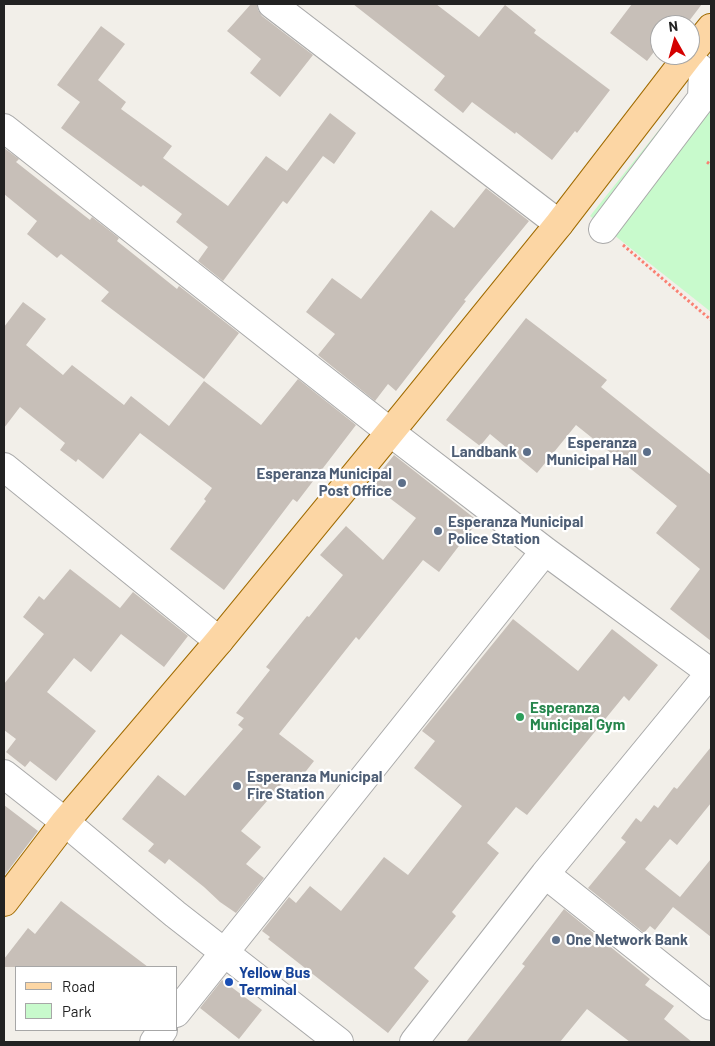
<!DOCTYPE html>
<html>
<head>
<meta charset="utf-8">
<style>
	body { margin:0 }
	#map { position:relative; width:715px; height:1046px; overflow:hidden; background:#f2efe9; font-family:Barlow,sans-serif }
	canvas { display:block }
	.frame { position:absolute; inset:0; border:5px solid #222; pointer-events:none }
	.legend { position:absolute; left:15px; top:966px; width:162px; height:65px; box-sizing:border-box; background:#fff; border:1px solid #a7a7a7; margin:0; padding:6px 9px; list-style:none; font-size:15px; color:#222 }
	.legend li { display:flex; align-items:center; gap:10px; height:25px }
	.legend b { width:25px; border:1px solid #a7a7a7 }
	.north { position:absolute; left:650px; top:15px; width:50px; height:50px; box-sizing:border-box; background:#fff; border:1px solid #a7a7a7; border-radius:50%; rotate:353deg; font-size:14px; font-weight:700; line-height:20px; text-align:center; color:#222 }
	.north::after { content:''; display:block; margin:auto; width:18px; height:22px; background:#d40000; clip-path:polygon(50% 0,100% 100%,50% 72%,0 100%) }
</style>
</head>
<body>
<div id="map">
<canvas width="715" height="1046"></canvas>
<div class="frame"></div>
<ul class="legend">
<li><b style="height:6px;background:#fcd6a4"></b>Road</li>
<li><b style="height:14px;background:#c8facc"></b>Park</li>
</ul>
<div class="north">N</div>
</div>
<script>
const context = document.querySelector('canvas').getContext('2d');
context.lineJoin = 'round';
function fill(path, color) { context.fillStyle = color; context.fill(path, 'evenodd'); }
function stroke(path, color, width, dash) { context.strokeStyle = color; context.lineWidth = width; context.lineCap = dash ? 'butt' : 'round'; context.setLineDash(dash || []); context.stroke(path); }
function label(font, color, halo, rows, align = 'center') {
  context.font = font + ' Barlow,sans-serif'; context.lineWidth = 4.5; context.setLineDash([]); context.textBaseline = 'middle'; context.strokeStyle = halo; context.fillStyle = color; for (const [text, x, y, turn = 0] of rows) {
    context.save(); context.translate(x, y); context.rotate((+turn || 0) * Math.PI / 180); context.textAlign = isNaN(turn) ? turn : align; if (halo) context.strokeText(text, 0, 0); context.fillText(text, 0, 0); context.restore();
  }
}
fill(new Path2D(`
	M711,65V312L590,216Z`), '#c8facc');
fill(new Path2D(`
	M251,4H257L258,10L262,16L313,55L280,97L250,73L261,59L227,31Z
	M353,4H436L479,37L505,5L536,30L534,33L610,90L577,133L575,131L552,160L516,132L515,134L472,102L463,113L434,90L445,76Z
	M632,4H702L686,25H660V44L647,61L610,33Z
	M101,26L125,44L98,80L126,102L121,109L172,146L163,158L228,206L266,156L287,171L330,113L356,133L334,164L323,156L287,204L283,201L223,281L198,261L208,247L176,222L182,214L143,185L141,187L61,128L80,102L57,85Z
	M4,148L19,159L16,162L58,195L90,220L92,217L119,238L117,241L177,289L179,286L239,333L204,379L101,301L109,292L61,254L57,258L27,234L37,221L4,194Z
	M486,188L529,221L464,300L466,301L396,391L388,384L375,401L318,355L335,334L306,312L332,278L361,299L431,210L454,228Z
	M23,302L46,319L26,345L63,375L72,365L124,405L131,396L169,426L204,381L261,425L298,379L356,425L297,502L293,499L224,590L170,549L206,501L204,499L212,488L140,433L103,479L78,459L76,462L60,450L65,443L20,407L4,428V327Z
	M526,318L607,380L601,387L711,475V641L670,609L700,569L656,533L677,506L576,425L537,473L490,434L480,446L446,420Z
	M394,455L478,521L439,572L423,560L359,640L356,637L279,734L314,761L295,785L287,778L241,831L261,847L246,864L264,878L236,913L220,902L204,887L169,859L165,864L148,851L154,844L122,819L158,775L185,796L243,729L238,725L244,718L236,713L270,670L266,667L307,616L309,617L343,575L320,555L346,526L383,560L416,518L371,484Z
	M70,569L120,608L133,592L188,636L164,667L121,634L91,672L74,658L47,692L96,731L56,781L30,761L25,767L6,752L16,739L4,730V684L44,634L23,617L39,596L44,600Z
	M513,619L578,671L612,629L658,665L629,701L624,696L527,815L516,807L487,843L499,853L452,912L456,916L414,968L429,981L388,1033L268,939L270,937L262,931L289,897L296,903L310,886L341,911L384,857L408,875L462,806L414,768L435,741L422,731Z
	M711,747V803L677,845L670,839L645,869L680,897L711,859V937L673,907L655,930L650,926L644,933L588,888L626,842L621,838L636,818L641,822L654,805L658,808L674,787L677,789Z
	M4,805L38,831L4,876Z
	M61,901L148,967H4V959L28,928L35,934Z
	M564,909L650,979L645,985L674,1006L664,1019L692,1042H630L587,1009L560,1042H466L525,966L522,964Z
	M222,980L262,1010L239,1039L200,1008Z`), '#c7bfb8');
const minor = new Path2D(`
	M272,4L559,224
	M4,128L390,432L545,551L711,673
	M603,229L702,98L703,71L687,57
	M4,467L219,641
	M4,774L65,822L175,914L339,1042
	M545,874L711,1006
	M176,1013L545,551
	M154,1042L163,1030
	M414,1042L545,874L711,672`);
const major = new Path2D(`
	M690,54L711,28
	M4,902L65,822L219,641L405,414L559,224L689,55`);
stroke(minor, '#a9a9a9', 30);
stroke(major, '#a06b00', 30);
stroke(new Path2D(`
	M707,162L711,165
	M623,245L711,320`), '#fa8072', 3, [2.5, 2.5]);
stroke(minor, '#fff', 28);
stroke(major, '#fcd6a4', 28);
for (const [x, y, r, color] of [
	[527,452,5,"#5c6f8a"],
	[647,452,5,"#5c6f8a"],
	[402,483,5,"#5c6f8a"],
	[438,531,5,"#5c6f8a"],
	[520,717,5,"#2e9e5b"],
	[237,786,5,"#5c6f8a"],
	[556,940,5,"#5c6f8a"],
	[229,982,5,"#1a4fb4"]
]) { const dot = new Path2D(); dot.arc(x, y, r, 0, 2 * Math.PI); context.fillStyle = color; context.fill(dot); stroke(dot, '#fff', 2); }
label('bold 15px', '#4e5e75', '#fff', [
	["Esperanza",637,443],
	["Municipal Hall",637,460],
	["Landbank",517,452],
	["Esperanza Municipal",392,474],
	["Post Office",392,491],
	["Esperanza Municipal",448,522,"left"],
	["Police Station",448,539,"left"],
	["Esperanza Municipal",247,777,"left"],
	["Fire Station",247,794,"left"],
	["One Network Bank",566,940,"left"]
], 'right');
label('bold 15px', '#27864d', '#fff', [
	["Esperanza",530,708],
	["Municipal Gym",530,725]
], 'left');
label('bold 15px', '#164399', '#fff', [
	["Yellow Bus",239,973],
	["Terminal",239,990]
], 'left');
</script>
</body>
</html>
